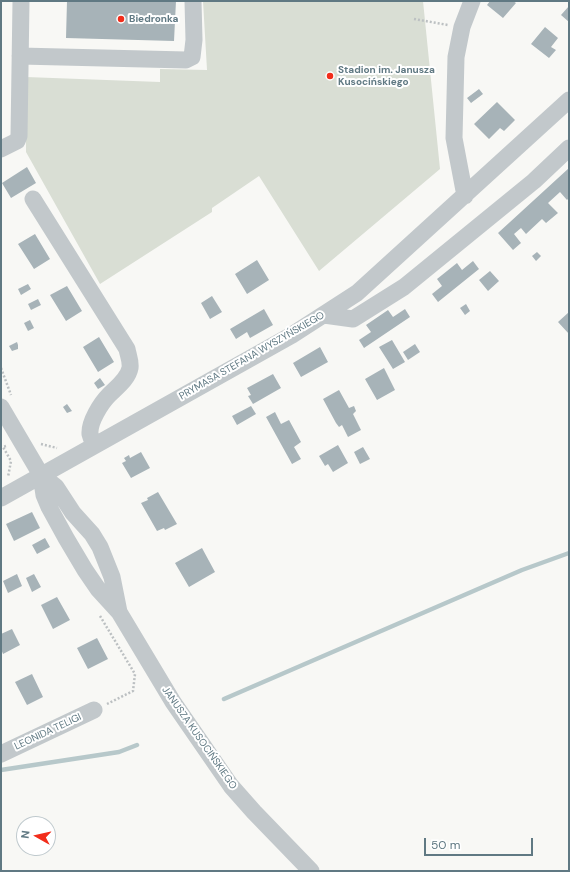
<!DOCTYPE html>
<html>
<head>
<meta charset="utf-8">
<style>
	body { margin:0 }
	#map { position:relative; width:570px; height:872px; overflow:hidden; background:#f8f8f5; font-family:"DM Sans",sans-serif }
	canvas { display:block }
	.frame { position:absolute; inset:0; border:2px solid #607983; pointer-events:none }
	.north { position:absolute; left:16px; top:816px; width:40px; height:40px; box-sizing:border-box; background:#fff; border:1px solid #bfc9cd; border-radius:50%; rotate:278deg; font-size:11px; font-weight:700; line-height:16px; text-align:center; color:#607983 }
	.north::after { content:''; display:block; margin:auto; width:14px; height:18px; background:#f22d1b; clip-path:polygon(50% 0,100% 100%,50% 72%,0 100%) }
	.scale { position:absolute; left:424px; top:838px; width:109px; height:18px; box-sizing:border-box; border:2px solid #607983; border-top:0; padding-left:5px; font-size:12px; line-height:14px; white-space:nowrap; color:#607983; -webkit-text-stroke:3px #fff; paint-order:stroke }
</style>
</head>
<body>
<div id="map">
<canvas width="570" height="872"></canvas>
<div class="frame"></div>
<div class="north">N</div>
<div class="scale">50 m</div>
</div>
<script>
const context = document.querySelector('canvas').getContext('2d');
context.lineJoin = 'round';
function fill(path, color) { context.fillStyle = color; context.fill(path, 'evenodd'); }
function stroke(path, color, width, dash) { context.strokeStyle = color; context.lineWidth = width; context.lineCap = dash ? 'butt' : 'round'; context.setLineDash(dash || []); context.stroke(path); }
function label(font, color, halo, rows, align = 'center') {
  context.font = font + ' "DM Sans",sans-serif'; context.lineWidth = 4; context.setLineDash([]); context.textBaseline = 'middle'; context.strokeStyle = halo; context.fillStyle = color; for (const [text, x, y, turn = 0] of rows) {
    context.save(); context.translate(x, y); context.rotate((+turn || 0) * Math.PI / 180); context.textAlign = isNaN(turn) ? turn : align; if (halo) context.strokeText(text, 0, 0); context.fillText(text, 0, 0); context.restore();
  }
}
fill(new Path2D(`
	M203,1H423L440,169L319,271L259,176L212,208V212L100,284L26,152V77L160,82V69L207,70Z`), '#d9ded4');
stroke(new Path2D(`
	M224,699L522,570L569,553
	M1,770L119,752L137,745`), '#b7c8ca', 4.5);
fill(new Path2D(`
	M67,1H176L174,41L66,38Z
	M490,1H513L516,3L503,18L487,5Z
	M569,6V22L561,15Z
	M545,27L558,38L551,47L556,50L549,58L531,44Z
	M479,89L483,94L471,103L467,98Z
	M497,102L515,120L504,131L500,128L489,139L474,124Z
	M27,167L36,183L11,198L2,183Z
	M569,168V198L567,200L560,192L548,203L558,213L546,223L542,219L526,234L521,228L514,234L521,243L513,250L498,233Z
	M35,234L50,259L34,269L18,244Z
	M537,252L541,256L536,261L532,256Z
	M257,260L269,280L247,294L235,274Z
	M473,261L479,269L438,302L432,294L442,286L437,279L457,263L462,270Z
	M490,271L499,281L488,291L479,280Z
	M28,284L31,289L21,295L18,289Z
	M67,286L82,311L66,321L50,295Z
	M212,296L222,312L210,319L201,303Z
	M38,299L41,305L31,310L28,304Z
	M466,304L470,311L465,315L460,308Z
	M264,309L273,325L250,338L247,332L236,339L230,329Z
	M405,309L410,317L364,348L359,340L371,332L366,325L388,310L393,317Z
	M569,312V334L558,322Z
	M30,320L34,328L28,331L24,323Z
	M99,337L114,362L98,372L83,347Z
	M392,340L405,362L393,369L379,347Z
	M17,342L18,345V349L12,351L9,346Z
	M415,344L420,352L408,360L403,352Z
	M320,347L328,362L301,377L293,363Z
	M384,368L395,390L377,400L365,379Z
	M273,374L281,388L253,404L248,396L251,395L247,388Z
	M100,378L105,385L98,389L94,383Z
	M339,390L349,408L354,406L356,411L353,414L361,430L348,437L342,425L339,427L336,423L323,399Z
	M67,404L72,411L67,413L63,407Z
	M251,406L256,414L237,425L232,416Z
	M275,412L281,424L289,420L301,442L294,447L301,459L292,464L266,417Z
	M338,445L348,463L333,472L328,464L325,466L319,456Z
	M363,447L370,459L360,464L354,452Z
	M141,452L150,468L131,478L122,463L126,461L124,458L129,455L130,458Z
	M158,492L177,524L165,530L164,528L157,531L141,503L148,500L147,498Z
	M32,512L40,528L14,541L6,524Z
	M45,538L50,547L37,554L32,545Z
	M202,548L215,572L189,587L175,563Z
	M17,574L22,586L8,593L3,581Z
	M34,574L41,587L32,592L26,578Z
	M57,597L70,620L53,629L41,605Z
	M12,629L20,645L3,654L1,649V634Z
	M97,638L108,659L88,669L77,648Z
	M32,674L43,697L27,705L15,682Z`), '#a7b3b8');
stroke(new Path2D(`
	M414,19L448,25
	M1,368L11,395
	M41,444L57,448
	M6,446L3,447L11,461L8,477
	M100,616L135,674L133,691L107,704`), '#bcc0c2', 2.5, [2, 2]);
stroke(new Path2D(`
	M20,56L186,60L192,57L194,40L193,1
	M1,149L17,141L19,136L21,1
	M465,196L454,138L456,57L462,27L472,1
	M33,199L127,349C128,355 131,361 130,368C128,379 117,387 109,395C101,403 89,422 90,434C91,438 93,442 94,446
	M324,315L353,319L404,287L534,181L569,148
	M1,407L41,475L44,495L49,507L66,538L85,570L98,589L119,612L173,702L231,786L254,812L311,871
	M41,475L56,487L73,513L92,534L100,547L112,577L119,612
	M1,498L292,335L357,293L569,100
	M1,754L94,710`), '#c2c8cb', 17);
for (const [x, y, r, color] of [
	[121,19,4,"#f22d1b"],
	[330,76,4,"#f22d1b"]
]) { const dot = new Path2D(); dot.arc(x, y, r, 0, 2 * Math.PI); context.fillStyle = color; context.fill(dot); stroke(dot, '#fff', 1.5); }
label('bold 10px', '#607983', '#fff', [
	["Biedronka",129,19],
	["Stadion im. Janusza",338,70],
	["Kusocińskiego",338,82]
], 'left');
label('10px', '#607983', '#fff', [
	["PRYMASA STEFANA WYSZYŃSKIEGO",252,356,-30],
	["LEONIDA TELIGI",48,732,-25],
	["JANUSZA KUSOCIŃSKIEGO",199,738,55]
]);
</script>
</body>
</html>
